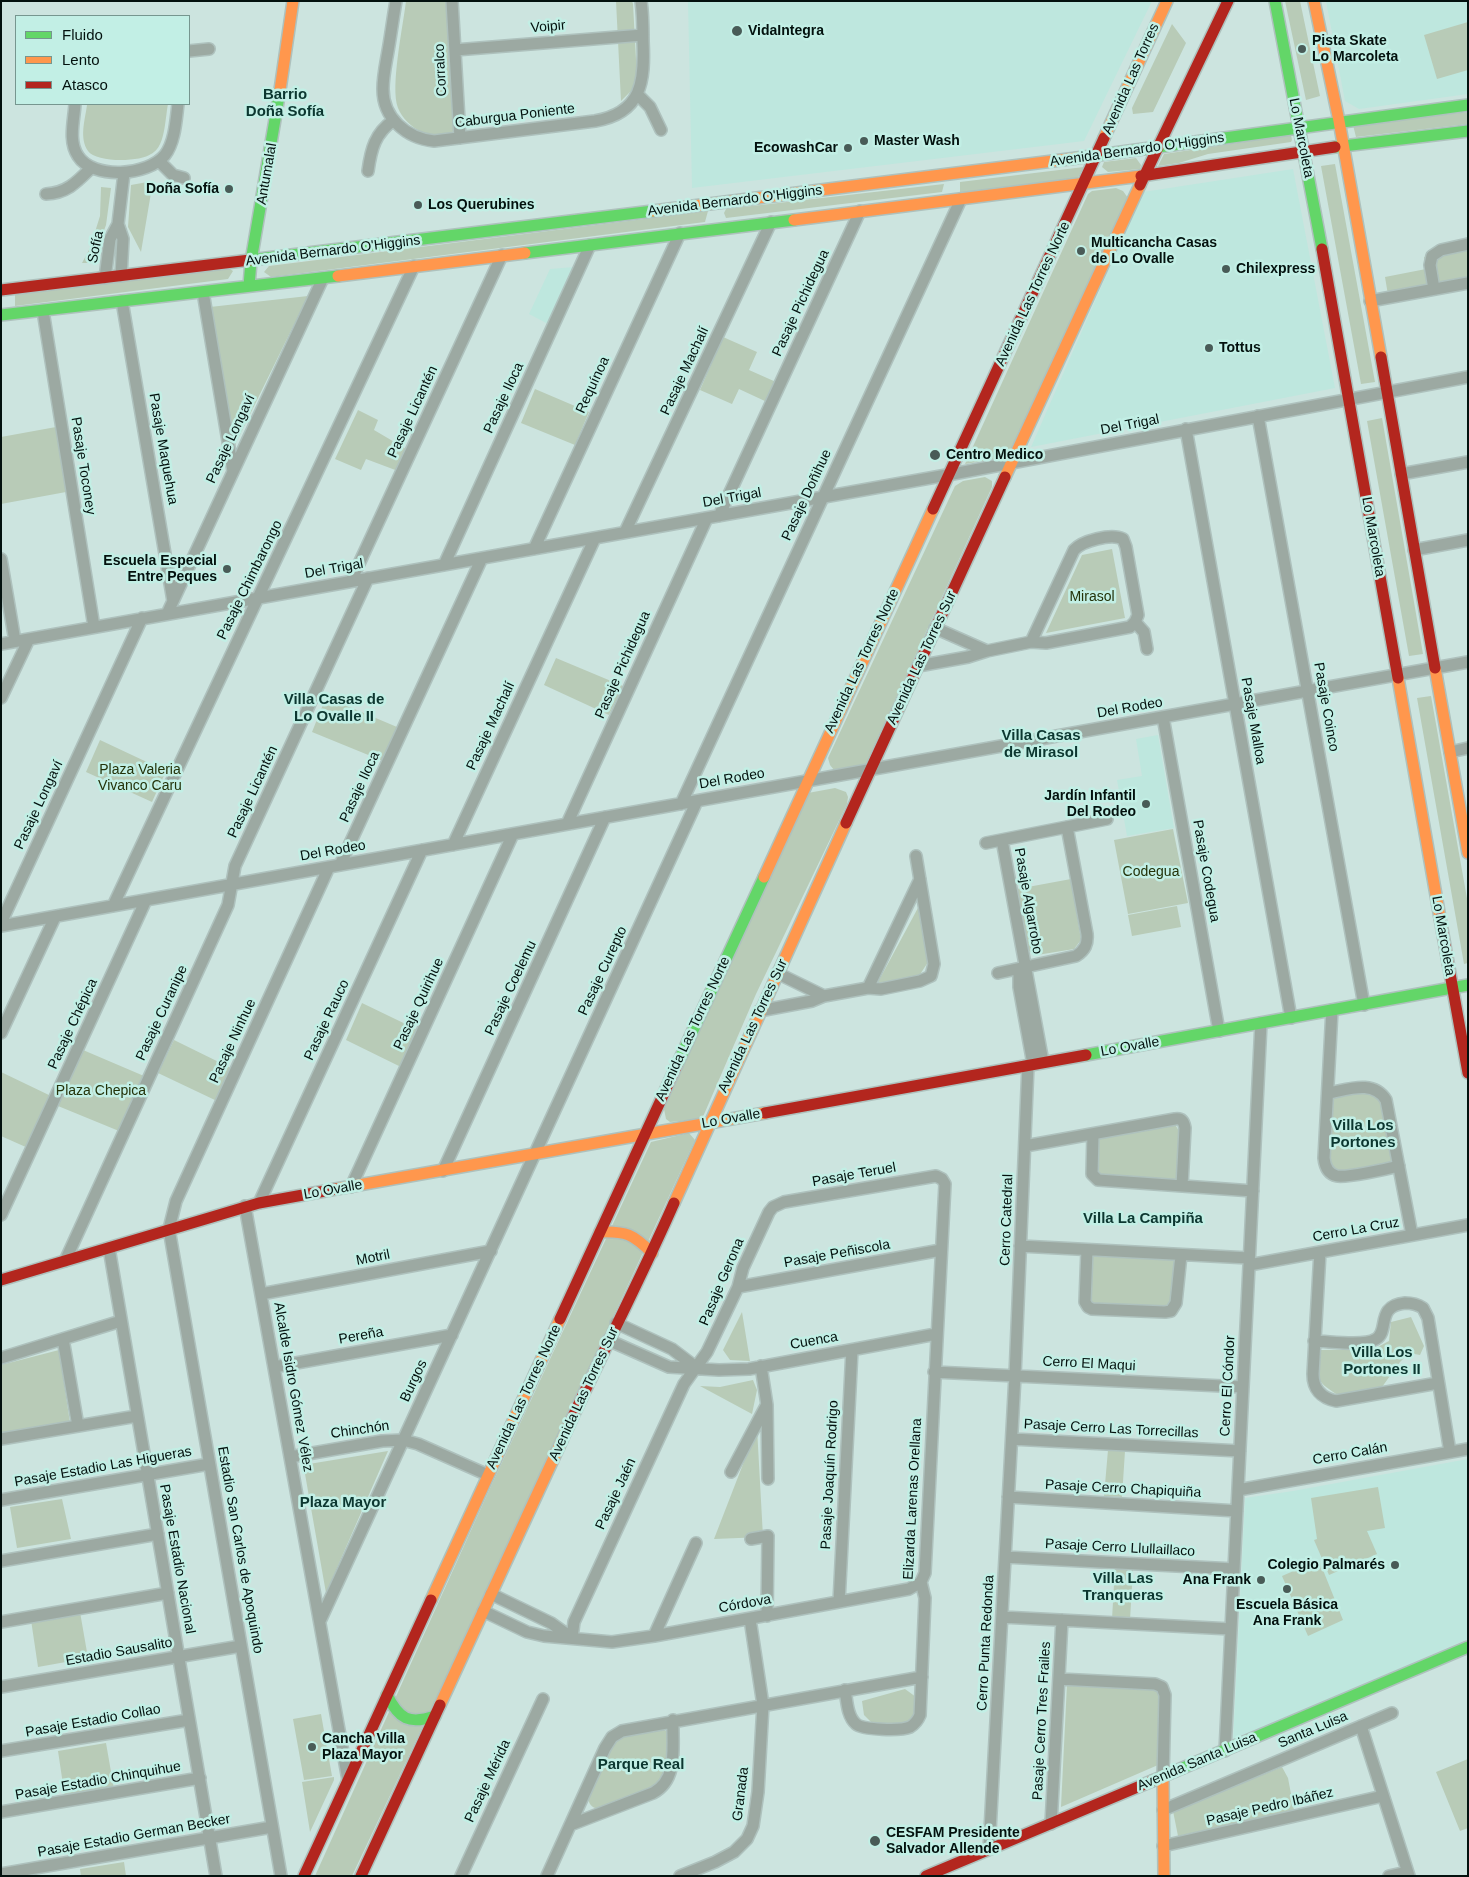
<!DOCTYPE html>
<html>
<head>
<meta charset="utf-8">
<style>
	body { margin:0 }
	#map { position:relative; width:1469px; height:1877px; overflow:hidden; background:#cce4df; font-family:Arial,sans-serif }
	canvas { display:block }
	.frame { position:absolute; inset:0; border:2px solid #03110e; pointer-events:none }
	.legend { position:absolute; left:15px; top:15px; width:175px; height:90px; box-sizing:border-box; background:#c2efe5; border:1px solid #76968f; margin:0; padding:6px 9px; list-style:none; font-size:15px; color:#03110e }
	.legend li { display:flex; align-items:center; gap:10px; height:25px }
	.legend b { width:25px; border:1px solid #76968f }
</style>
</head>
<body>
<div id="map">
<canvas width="1469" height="1877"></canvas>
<div class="frame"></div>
<ul class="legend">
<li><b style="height:6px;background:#63d668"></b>Fluido</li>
<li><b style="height:6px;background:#ff974d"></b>Lento</li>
<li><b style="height:6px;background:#b3261e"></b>Atasco</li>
</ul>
</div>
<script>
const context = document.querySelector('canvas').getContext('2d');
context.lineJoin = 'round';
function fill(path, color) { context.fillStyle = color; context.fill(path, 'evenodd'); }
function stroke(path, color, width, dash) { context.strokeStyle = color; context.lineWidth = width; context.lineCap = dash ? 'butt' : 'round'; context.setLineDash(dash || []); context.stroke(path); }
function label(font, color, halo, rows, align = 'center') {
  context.font = font + ' Arial,sans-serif'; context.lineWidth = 5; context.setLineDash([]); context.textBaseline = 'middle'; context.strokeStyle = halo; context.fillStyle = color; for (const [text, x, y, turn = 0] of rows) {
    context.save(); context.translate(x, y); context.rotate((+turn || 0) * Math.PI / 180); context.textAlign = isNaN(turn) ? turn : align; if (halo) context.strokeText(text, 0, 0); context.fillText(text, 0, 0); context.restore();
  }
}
fill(new Path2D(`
	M688,1H1152L1084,141L692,188Z
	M1326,1H1468V94L1359,109L1345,101Z
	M1293,169L1335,388L1031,447L1143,192Z
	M574,267L548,324L529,314L550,269Z
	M1158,735L1174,828L1127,836L1117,780L1142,776L1136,739Z
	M1468,1459V1639L1233,1741L1245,1498L1293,1491Z`), '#bee7de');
fill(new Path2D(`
	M406,1H449L456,130C447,136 432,135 422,132C412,128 402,118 398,108C390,87 403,27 406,1Z
	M616,1H632L633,4L637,78L631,91L621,101Z
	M1285,1H1300L1320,96L1306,100Z
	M1468,22V70L1437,79L1424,35Z
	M1172,24L1186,43L1153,112L1133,114L1132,108Z
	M168,104C166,114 165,137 159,146C158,148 154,153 151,154C141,162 96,163 88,151C79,138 85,120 87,105Z
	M1468,112V124L1356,137L1353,125Z
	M1291,135L1292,140L1291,142L1208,154L1179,163L1158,166L1164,154Z
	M1136,158L1141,165L1140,169L1108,172L1102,167L1104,162Z
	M1335,164L1375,382L1361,384L1321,166Z
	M1084,167L1077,179L960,195V182Z
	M153,181L141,252L128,227L131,185Z
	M944,184L942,192L726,218L724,213L726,209Z
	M101,187L111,188L106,225L92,263H82L90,248L100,216Z
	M1116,188L1123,191L1128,198L1007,457L965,464L1088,194L1092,191Z
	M708,211L705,222L271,277L264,272L269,266Z
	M1468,249V280L1388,295L1385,277L1426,269L1424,257Z
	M227,267L233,271L228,279L15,306V295Z
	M308,296L233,449L210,307Z
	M723,337L757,352L749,370L776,382L767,402L739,389L732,404L700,390Z
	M535,389L589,412L575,445L521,423Z
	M358,410L378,420L374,430L408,450L398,471L366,459L361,470L335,459Z
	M1382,418L1423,654L1409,656L1367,421Z
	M56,427L66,492L1,504V437Z
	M985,477L992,481V487L865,766L834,770L830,765L828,758L955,486L963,481Z
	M1112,549L1125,618L1046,633L1082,555Z
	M556,658L623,686L609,715L544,685Z
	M1431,696L1468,904V963L1464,964L1417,698Z
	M326,697L397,727L383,761L312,732Z
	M100,740L166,771L152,802L86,772Z
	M835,788L846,792L848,797L847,804L756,994L702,1119L670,1122L666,1119L664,1109L808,793Z
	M1173,829L1188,903L1128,914L1114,840Z
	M1071,879L1081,940L1074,949L1037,955L1027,950L1017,889Z
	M919,906L930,959L919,976L877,984Z
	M1177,906L1181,927L1132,936L1128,915Z
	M362,1003L418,1030L403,1068L346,1040Z
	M174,1040L233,1069L217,1101L158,1073Z
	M83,1050L144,1076L119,1131L58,1106Z
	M1,1072L51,1096L28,1148L1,1136Z
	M1360,1091L1379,1095L1393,1162L1340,1173L1328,1166L1331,1097Z
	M1172,1126H1176L1179,1131V1177L1175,1181L1101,1178L1095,1171L1098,1139Z
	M689,1133L695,1140L478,1609L352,1876H315L491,1486L651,1142Z
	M1095,1255L1173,1259L1175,1262L1173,1303L1167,1308L1091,1303L1089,1302L1090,1259Z
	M742,1312L750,1361L730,1360L723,1350Z
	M1411,1317L1424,1346L1420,1355L1409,1353L1400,1362L1382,1387L1338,1395C1312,1379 1318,1378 1321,1350L1374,1349L1389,1341L1391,1322Z
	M59,1350L70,1423L1,1435V1365Z
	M753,1380L757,1390L752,1414L700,1386L720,1387Z
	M757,1428L763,1537L714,1539Z
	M1108,1450L1125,1451L1122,1497L1104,1496Z
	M388,1451L326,1593L305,1474L309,1464Z
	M1378,1487L1385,1528L1367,1531L1377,1554L1329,1575L1314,1540L1317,1539L1311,1498Z
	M62,1499L71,1539L17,1548L10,1507Z
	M1319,1560L1343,1620L1308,1636L1282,1576Z
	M1115,1567L1133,1568L1130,1620L1112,1619Z
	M80,1612L88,1658L38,1667L31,1620Z
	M1067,1684L1152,1688L1160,1691L1161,1701L1158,1765L1061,1807Z
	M905,1689L916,1697L913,1719L906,1725L872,1723L864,1715L862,1701Z
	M321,1714L332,1776L304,1780L293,1719Z
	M662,1728L666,1731L669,1741L666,1772L662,1781L653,1788L599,1809C593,1808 590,1806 588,1799L614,1742L624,1734Z
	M106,1743L114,1789L65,1798L58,1751Z
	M1468,1759V1828L1460,1831L1436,1772Z
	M1282,1767L1288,1778L1294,1810L1178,1836L1173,1811Z
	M334,1777V1780L310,1832L302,1782Z
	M124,1862L126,1876H81L80,1869Z`), '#b8cbb7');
const street = new Path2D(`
	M396,1C393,18 391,34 388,51C386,63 383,76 383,89C383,118 406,138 434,141L595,121C642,113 645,81 643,41C643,28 643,14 641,1
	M452,1L460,138
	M455,50L643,35
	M189,51L209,49
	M638,95L650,107L661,130
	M75,104C74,121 68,141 78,156C93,180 148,176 165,155C175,142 176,120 178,104
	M159,161L173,175L184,178
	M368,171C371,149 375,133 394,120
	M46,194C67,193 77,182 91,168
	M118,224L123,239L121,276
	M105,278L110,239L118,224L124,173
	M1434,289L1430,265L1432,256L1441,250L1468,244
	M203,292L233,471
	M122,301L173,601
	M1370,301L1468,283
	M43,311L94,627
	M1258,416L1364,1005
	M1186,429L1291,1018
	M1401,474L1468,462
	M719,516L860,211
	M625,532L771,222
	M534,549L680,233
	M1414,550L1468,540
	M1,559L15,641
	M444,565L590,245
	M351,581L502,255
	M167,614L323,278
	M1135,622L1144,632L1147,649
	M935,628L987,651
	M1,644L958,473L1468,377
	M918,666L968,657L987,651L1031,642L1046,643L1130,627L1135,622L1138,615L1126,547L1123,539C1111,533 1082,541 1074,550L1031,642
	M1,698L29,639
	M1163,717L1219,1031
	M1450,752L1468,748
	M681,804L961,199
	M567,824L707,518
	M1002,840L1043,1062
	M986,843L1107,819
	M453,845L595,538
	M340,865L482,558
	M113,906L414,266
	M1,923L142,618
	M1,926L1468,662
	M1024,966L1019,976V987L1033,1064
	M777,973L824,996
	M998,973L1076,956C1085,950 1088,944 1087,934L1067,827
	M868,988L920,879
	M1332,1010L1324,1158C1325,1167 1328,1174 1337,1176C1346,1178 1387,1169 1399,1166
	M759,1011L812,1001L824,996L868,988L881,989L920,981L931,976L934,964L916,856
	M1,1033L55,917
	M1328,1093C1347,1090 1373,1079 1386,1100L1412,1235
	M1093,1134L1092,1174L1098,1180L1253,1191
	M1025,1146L1175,1119C1182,1118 1184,1122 1185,1128L1182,1186
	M443,1171L605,817
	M351,1187L513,834
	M259,1203L422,850
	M245,1206L348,1780
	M1,1215L146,900
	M1020,1246L1249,1258
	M109,1248L216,1876
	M1087,1250L1085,1302L1088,1307L1092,1309L1165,1312L1171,1311L1176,1303L1181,1255
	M1320,1252L1313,1374C1313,1389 1321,1398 1336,1401L1438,1383
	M65,1261L228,905L235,866L368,578
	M1249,1265L1468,1225
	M738,1287L941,1250
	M261,1294L491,1251
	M616,1323L672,1349L697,1368
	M63,1339L78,1426
	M608,1340L669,1367L719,1370L749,1369L936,1334
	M1314,1341C1329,1341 1365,1347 1376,1339C1390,1331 1375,1306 1405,1303C1412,1303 1417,1304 1423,1308L1428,1318L1450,1452
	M1,1358L121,1321
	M761,1366L767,1405L768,1479
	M274,1367L452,1335
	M934,1372L1243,1387
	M1,1439L137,1416
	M1012,1439L1240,1451
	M290,1457L382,1441L403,1440L418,1444L488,1475
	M731,1472L766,1406
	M1238,1490L1468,1449
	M1008,1497L1237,1511
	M1,1500L209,1464
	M751,1539L768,1536L767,1616
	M1005,1557L1234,1569
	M1,1561L158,1534
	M491,1594L551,1623L572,1638
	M839,1602L852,1350
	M483,1611L527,1632L544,1636L612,1642L654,1636L909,1589L921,1582
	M1002,1617L1231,1629
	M320,1621L697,801
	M1,1622L168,1593
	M654,1636L696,1543
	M572,1638L574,1622L684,1384L707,1352L738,1287L743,1268L769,1212L773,1207L784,1202L936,1176L942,1179L945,1184L925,1573L921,1582L925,1598L920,1715C918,1720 915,1724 910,1727C901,1731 863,1730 856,1724C847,1716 847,1701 845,1690
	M1059,1679L1155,1684L1162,1687L1165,1695L1163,1777
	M1,1687L241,1646
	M1361,1726L1409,1876
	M1,1751L189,1720
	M1225,1751L1261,1023
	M1163,1810L1392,1713
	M1,1812L200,1778
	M1051,1824L1062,1620
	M570,1825L653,1793C679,1779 672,1746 673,1720
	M1163,1846L1383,1796
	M989,1849L1015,1376L1028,1065
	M1,1874L272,1827
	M281,1876L169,1229L176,1201L329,867
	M461,1876L543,1699
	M547,1876L605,1748L612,1737L622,1731L922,1677
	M680,1876L715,1862L734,1852L747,1839L753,1826L758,1792L763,1705L750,1619
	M1389,1876L1407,1872`);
const fast = new Path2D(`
	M1275,1L1322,249
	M1335,147L1468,131
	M1077,158L1468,105
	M525,253L794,220
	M250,260L653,211
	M249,286L251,261L280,90
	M1,315L338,276
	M1086,1055L1468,985
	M677,1065L764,877
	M387,1695C399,1719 409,1725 435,1716
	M1152,1781L1468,1647`);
const slow = new Path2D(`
	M1314,1L1339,121L1381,357
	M280,90L293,1
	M1104,138L1167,1
	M653,211L1077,158
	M794,220L1141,176
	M338,276L525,253
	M1005,477L1140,185
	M1435,668L1468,853
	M1398,678L1440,918
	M764,877L933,509
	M336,1189L765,1113
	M674,1203L846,823
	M600,1232C626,1231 633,1234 652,1253
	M431,1600L560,1319
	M440,1705L569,1425
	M1163,1777L1164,1876`);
const jam = new Path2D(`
	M1141,176L1335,147
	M1140,185L1228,1
	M1322,249L1398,678
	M1,290L250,260
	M1381,357L1435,668
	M933,509L1104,138
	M846,823L1005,477
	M1440,918L1468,1073
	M765,1113L1086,1055
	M1,1280L259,1203L336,1189
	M560,1319L677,1065
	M569,1425C603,1351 641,1278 674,1203
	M304,1876L431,1600
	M361,1876L440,1705
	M926,1876L1152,1781`);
stroke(street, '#aec1bd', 14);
stroke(fast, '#aec1bd', 14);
stroke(slow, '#aec1bd', 14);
stroke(jam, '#aec1bd', 14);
stroke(street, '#9ca9a2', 11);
stroke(fast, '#63d668', 11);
stroke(slow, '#ff974d', 11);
stroke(jam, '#b3261e', 11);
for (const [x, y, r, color] of [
	[737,31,6,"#495b57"],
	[1302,49,5,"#495b57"],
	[864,141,5,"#495b57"],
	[848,148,5,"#495b57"],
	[229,189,5,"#495b57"],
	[418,205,5,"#495b57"],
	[1081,251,5,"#495b57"],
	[1226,269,5,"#495b57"],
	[1209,348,5,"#495b57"],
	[935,455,6,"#495b57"],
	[227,569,5,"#495b57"],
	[1146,804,5,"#495b57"],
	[1395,1565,5,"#495b57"],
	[1261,1580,5,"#495b57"],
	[1287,1589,5,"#495b57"],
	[312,1747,5,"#495b57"],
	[875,1841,6,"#495b57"]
]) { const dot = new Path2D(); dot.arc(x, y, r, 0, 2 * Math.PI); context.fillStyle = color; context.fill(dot); stroke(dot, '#c2efe5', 2); }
label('14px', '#03110e', '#c2efe5', [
	["Voipir",548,27,-5],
	["Corralco",441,70,-93],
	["Avenida Las Torres",1131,79,-66],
	["Caburgua Poniente",515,116,-7],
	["Lo Marcoleta",1301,138,79],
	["Avenida Bernardo O'Higgins",1137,150,-8],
	["Antumalal",267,174,-80],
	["Avenida Bernardo O'Higgins",735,201,-7],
	["Sofía",96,247,-78],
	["Avenida Bernardo O'Higgins",333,251,-7],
	["Avenida Las Torres Norte",1033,294,-65],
	["Pasaje Pichidegua",801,303,-65],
	["Pasaje Machalí",685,371,-65],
	["Requínoa",593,385,-65],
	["Pasaje Iloca",504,398,-65],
	["Pasaje Licantén",413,412,-65],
	["Del Trigal",1130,425,-11],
	["Pasaje Longaví",231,439,-65],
	["Pasaje Maquehua",163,449,80],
	["Pasaje Toconey",83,466,81],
	["Pasaje Doñihue",807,495,-65],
	["Del Trigal",732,498,-10],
	["Lo Marcoleta",1373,537,80],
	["Del Trigal",334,569,-10],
	["Pasaje Chimbarongo",250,580,-64],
	["Avenida Las Torres Sur",922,658,-65],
	["Avenida Las Torres Norte",862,661,-65],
	["Pasaje Pichidegua",623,665,-66],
	["Pasaje Coinco",1326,707,80],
	["Del Rodeo",1130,708,-10],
	["Pasaje Malloa",1253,721,80],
	["Pasaje Machalí",491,726,-65],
	["Del Rodeo",732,779,-10],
	["Pasaje Iloca",360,787,-65],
	["Pasaje Licantén",253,792,-65],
	["Pasaje Longaví",39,805,-65],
	["Del Rodeo",333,851,-10],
	["Pasaje Codegua",1206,871,80],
	["Pasaje Algarrobo",1028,901,80],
	["Lo Marcoleta",1443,936,80],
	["Pasaje Curepto",603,971,-65],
	["Pasaje Coelemu",511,988,-65],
	["Pasaje Quirihue",419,1004,-65],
	["Pasaje Curanipe",162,1013,-65],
	["Pasaje Rauco",327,1020,-65],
	["Pasaje Chépica",73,1024,-65],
	["Avenida Las Torres Sur",753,1026,-65],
	["Avenida Las Torres Norte",693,1029,-65],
	["Pasaje Ninhue",233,1041,-65],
	["Lo Ovalle",1130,1047,-10],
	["Lo Ovalle",731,1119,-10],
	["Pasaje Teruel",854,1175,-10],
	["Lo Ovalle",333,1190,-10],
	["Cerro Catedral",1007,1220,-88],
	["Cerro La Cruz",1356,1230,-10],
	["Pasaje Peñiscola",837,1254,-10],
	["Motril",373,1258,-11],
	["Pasaje Gerona",722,1282,-67],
	["Pereña",361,1336,-10],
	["Cuenca",814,1341,-10],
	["Cerro El Maqui",1089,1364,3],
	["Burgos",414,1381,-65],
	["Cerro El Cóndor",1228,1386,-87],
	["Alcalde Isidro Gómez Vélez",293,1387,80],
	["Avenida Las Torres Sur",584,1394,-65],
	["Avenida Las Torres Norte",524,1397,-65],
	["Pasaje Cerro Las Torrecillas",1111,1429,3],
	["Chinchón",360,1430,-8],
	["Cerro Calán",1350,1454,-10],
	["Pasaje Estadio Las Higueras",103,1467,-10],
	["Pasaje Joaquín Rodrigo",830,1475,-87],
	["Pasaje Cerro Chapiquiña",1123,1489,3],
	["Pasaje Jaén",616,1494,-65],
	["Elizarda Larenas Orellana",913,1499,-87],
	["Pasaje Cerro Llullaillaco",1120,1548,3],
	["Estadio San Carlos de Apoquindo",240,1550,80],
	["Pasaje Estadio Nacional",177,1559,80],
	["Córdova",745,1604,-10],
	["Cerro Punta Redonda",986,1643,-87],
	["Estadio Sausalito",119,1652,-10],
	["Pasaje Estadio Collao",93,1721,-10],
	["Pasaje Cerro Tres Frailes",1042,1721,-87],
	["Santa Luisa",1313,1730,-23],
	["Avenida Santa Luisa",1197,1762,-23],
	["Pasaje Estadio Chinquihue",98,1781,-10],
	["Pasaje Mérida",488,1781,-65],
	["Granada",741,1794,-83],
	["Pasaje Pedro Ibáñez",1270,1807,-13],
	["Pasaje Estadio German Becker",134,1836,-10]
]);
label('bold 14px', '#03110e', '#c2efe5', [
	["VidaIntegra",748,31],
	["Pista Skate",1312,41],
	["Lo Marcoleta",1312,57],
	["Master Wash",874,141],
	["EcowashCar",838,148,"right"],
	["Doña Sofía",219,189,"right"],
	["Los Querubines",428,205],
	["Multicancha Casas",1091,243],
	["de Lo Ovalle",1091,259],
	["Chilexpress",1236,269],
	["Tottus",1219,348],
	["Centro Medico",946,455],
	["Escuela Especial",217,561,"right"],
	["Entre Peques",217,577,"right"],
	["Jardín Infantil",1136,796,"right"],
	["Del Rodeo",1136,812,"right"],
	["Colegio Palmarés",1385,1565,"right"],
	["Ana Frank",1251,1580,"right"],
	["Escuela Básica",1287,1605,"center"],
	["Ana Frank",1287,1621,"center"],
	["Cancha Villa",322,1739],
	["Plaza Mayor",322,1755],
	["CESFAM Presidente",886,1833],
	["Salvador Allende",886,1849]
], 'left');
label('14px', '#233209', '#c2efe5', [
	["Mirasol",1092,597],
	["Plaza Valeria",140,770],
	["Vivanco Caru",140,786],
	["Codegua",1151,872],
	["Plaza Chepica",101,1091]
]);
label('bold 15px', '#0c3730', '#c2efe5', [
	["Barrio",285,95],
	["Doña Sofía",285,112],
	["Villa Casas de",334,700],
	["Lo Ovalle II",334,717],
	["Villa Casas",1041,736],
	["de Mirasol",1041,753],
	["Villa Los",1363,1126],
	["Portones",1363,1143],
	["Villa La Campiña",1143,1219],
	["Villa Los",1382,1353],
	["Portones II",1382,1370],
	["Plaza Mayor",343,1503],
	["Villa Las",1123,1579],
	["Tranqueras",1123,1596],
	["Parque Real",641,1765]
]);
</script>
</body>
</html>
